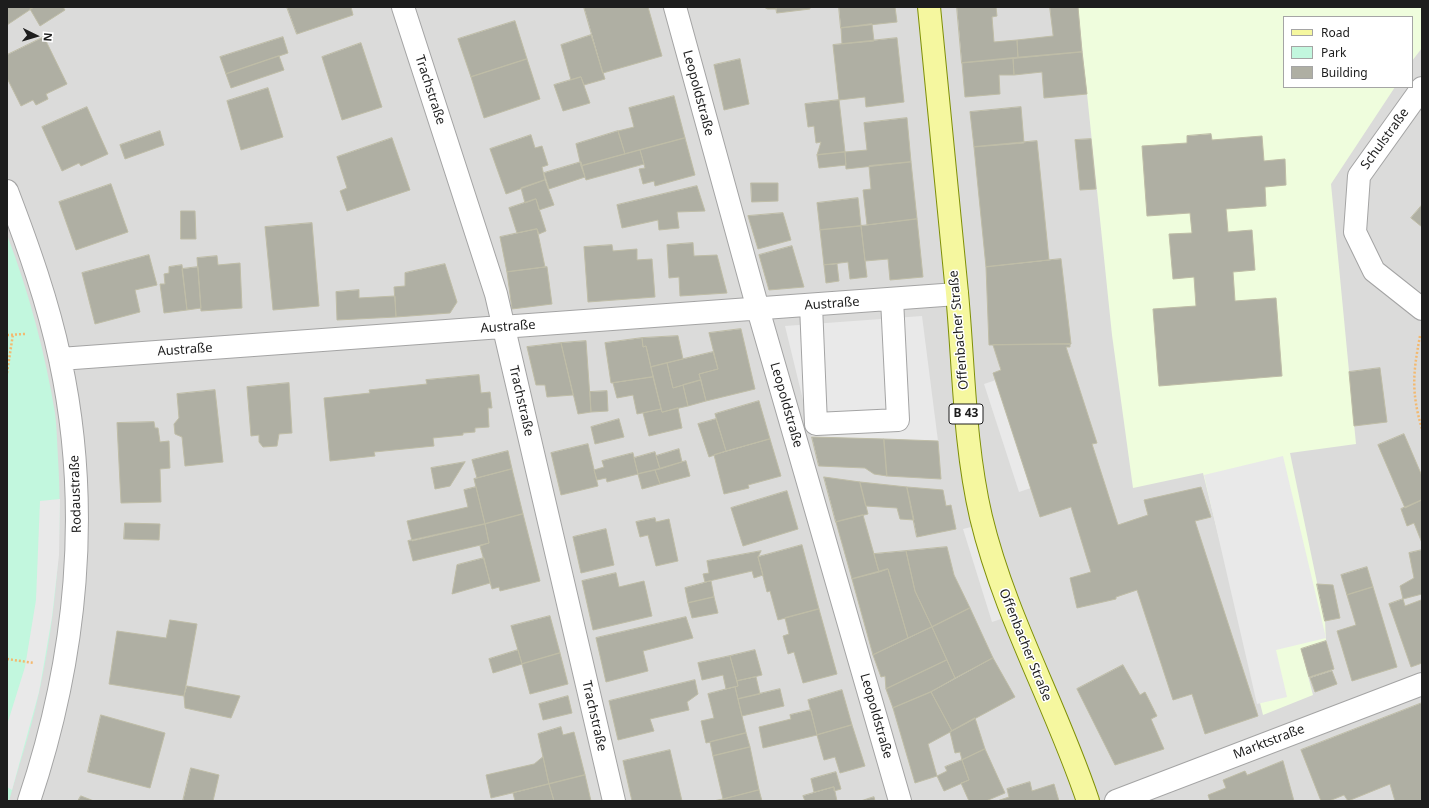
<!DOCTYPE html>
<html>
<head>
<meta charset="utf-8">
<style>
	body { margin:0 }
	#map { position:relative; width:1429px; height:808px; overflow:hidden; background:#edeee4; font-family:"Noto Sans",sans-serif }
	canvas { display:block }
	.frame { position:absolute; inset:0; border:8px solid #1d1d1d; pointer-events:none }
	.legend { position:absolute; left:1283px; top:16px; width:130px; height:72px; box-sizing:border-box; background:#fff; border:1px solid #a5a5a5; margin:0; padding:5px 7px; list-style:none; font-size:12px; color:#1d1d1d }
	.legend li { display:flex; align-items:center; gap:8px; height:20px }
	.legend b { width:20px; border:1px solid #a5a5a5 }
	.north { position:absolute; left:16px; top:16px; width:40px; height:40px; -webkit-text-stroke:3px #fff; paint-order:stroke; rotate:95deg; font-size:11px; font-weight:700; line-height:16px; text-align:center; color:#1d1d1d }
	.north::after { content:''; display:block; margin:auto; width:14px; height:18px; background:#1d1d1d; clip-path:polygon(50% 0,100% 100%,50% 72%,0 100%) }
</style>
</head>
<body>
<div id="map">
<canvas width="1429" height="808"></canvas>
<div class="frame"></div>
<ul class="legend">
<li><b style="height:5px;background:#f5f79f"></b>Road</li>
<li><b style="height:11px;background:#c2f7de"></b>Park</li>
<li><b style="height:11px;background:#afafa3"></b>Building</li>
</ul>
<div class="north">N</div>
</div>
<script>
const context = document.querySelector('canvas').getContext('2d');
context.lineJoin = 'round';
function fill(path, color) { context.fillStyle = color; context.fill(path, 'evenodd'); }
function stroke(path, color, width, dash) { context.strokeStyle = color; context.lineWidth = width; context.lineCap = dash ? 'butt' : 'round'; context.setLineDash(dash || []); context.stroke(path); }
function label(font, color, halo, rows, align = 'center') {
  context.font = font + ' "Noto Sans",sans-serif'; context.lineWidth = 3; context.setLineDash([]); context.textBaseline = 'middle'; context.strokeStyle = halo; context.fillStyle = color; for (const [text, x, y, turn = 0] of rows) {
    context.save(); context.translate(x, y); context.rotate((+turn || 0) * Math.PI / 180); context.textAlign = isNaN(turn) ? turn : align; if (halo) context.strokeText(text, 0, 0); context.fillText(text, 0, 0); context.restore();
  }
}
fill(new Path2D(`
	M7,7H1422V801H7ZM1284,17H1412V87H1284Z`), '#dbdbda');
fill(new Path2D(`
	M1078,7H1422V48L1412,61V17H1284V87H1395L1331,184L1356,444L1290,453L1325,621L1326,641L1301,649L1313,695L1263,715L1203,473L1133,488L1112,335Z`), '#effddd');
fill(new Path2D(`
	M7,235C29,292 45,353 55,413C57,428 57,444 58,458C63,537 56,616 39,693C31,730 19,765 9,801H7Z`), '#c2f7de');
fill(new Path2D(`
	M922,316L938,441L812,437L785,326Z
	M996,380L1031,488L1019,492L984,384Z
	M1283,456L1326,638L1276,650L1287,697L1257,704L1204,475Z
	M60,499L59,555L52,617L39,692L12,790L7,787V725L25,667L36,600L40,501Z
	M975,526L1004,618L992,622L963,529Z`), '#e9e9e9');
const building = new Path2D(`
	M7,7H34L7,25Z
	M34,7H63L65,10L40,26L30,9Z
	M287,7H351L353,15L297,34Z
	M584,7H648L662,56L603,73Z
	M764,7H776V9H768Z
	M776,7H810V9L777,13Z
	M839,7H895L897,22L841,28Z
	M957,7H996L997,16L992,17L994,42L1017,40L1018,58L962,63Z
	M1050,7H1078L1082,52L1018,58L1017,40L1053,36Z
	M515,21L527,59L471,77L458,39Z
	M872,24L874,41L842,44L841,28Z
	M591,35L605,79L584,85L581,77L571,80L561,45Z
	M44,37L67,84L46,94L48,99L36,105L33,100L21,106L7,78V55Z
	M283,37L288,53L226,74L220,57Z
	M897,38L904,102L866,107L865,97L839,100L833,45Z
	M361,43L382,107L342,120L322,57Z
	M1082,52L1087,94L1044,98L1042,72L1014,75L1013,58Z
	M279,56L284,70L231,88L226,74Z
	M1013,58L1014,75H999L1000,94L965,97L962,63Z
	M527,59L540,99L484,118L471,77Z
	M740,59L749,104L724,110L714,65Z
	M581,77L590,103L563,111L554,85Z
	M268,88L283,137L241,150L227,101Z
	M674,96L685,138L625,154L618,131L634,127L629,108Z
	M839,100L845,152L817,155L821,142L816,143L814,126L808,127L805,104Z
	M87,107L108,154L81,166L79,163L62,171L42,127Z
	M1021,107L1024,143L974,147L970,112Z
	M907,118L911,162L846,169L845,152L867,150L864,123Z
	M160,131L164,145L125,159L120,145Z
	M618,131L625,154L581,166L576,144Z
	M1211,134L1212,140L1262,136L1264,161L1285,159L1286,185L1265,187L1266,206L1226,209L1228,232L1252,230L1255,270L1233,272L1235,301L1276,298L1282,376L1159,386L1153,309L1196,306L1194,277L1173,279L1169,234L1192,233L1190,213L1147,216L1142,146L1187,143V136Z
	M531,135L535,148L542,146L548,165L542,167L545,180L506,194L490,149Z
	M392,138L410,190L347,211L340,191L347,188L337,157Z
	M685,138L695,175L655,186L654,181L643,184L639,169L645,168L640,150Z
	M1091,139L1096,189L1080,190L1075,140Z
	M1037,141L1049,260L986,267L974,147Z
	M640,150L644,164L586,180L581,166Z
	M845,152L846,165L819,168L817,155Z
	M581,162L585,177L549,189L544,173Z
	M911,162L917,219L867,225L863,190L871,189L869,166Z
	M545,180L554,205L539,210L536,199L525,203L521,188Z
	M751,183H778V201L752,202Z
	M111,184L128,232L76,250L59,202Z
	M697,186L705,211L677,212L679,228L659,230L658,220L622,228L617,205Z
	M858,198L861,226L820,230L817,203Z
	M536,199L546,231L539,234L537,229L517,233L509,208Z
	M1422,205V227L1411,218Z
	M181,211H195L196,239H181Z
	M783,213L791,240L758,249L748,216Z
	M917,219L923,277L890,280L888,259L865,261L861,226Z
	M312,223L319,306L273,310L265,227Z
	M861,226L867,277L850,279L848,262L824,265L820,230Z
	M537,229L545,267L507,272L500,237Z
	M693,243L694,256L717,255L727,293L680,296L679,277L669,278L667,245Z
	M612,245L613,251L637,249V260L652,259L655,297L588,302L584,247Z
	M792,246L804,287L769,290L759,255Z
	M149,255L157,285L135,290L140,312L95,324L82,273Z
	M217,256L218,265L240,263L242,308L201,311L197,258Z
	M1061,259L1071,344L989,345L986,267Z
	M445,264L457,302L450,313L396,317L394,287L405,286V273Z
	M837,264L839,281L826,283L824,265Z
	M182,265L187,310L164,313L160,284H165L164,274L169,273V267Z
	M198,267L201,308L187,310L182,269Z
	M547,267L552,304L512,309L507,272Z
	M359,290V298L395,296L396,317L337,320L336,292Z
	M741,329L755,389L706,401L699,374L718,369L709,333Z
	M678,336L683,359L651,367L646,346L643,347L642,338Z
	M642,338L643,347L646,346L653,377L611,383L605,343Z
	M586,341L591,412L578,414L561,343Z
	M561,343L573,395L547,397L545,385H536L527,347Z
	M1070,344V347H1066L1097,443L1092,444L1118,525L1148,515L1144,500L1201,487L1211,517L1195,521L1258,716L1205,734L1192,694L1173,700L1137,590L1116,597V599L1077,608L1070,578L1091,572L1071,507L1040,517L993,373L1001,370L993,345Z
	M713,352L718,369L699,374L701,380L673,388L667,363Z
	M667,363L673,388L683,385L688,406L662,412L651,367Z
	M1380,368L1387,422L1354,426L1349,372Z
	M479,375L481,393L490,392L492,408H488L489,427L475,428V432L463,433V435L433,438L434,446L374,452L375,456L330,461L324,398L370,393L369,390L427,384L426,380Z
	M653,377L661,409L637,414L633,395L617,398L613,383Z
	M701,380L706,401L688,406L683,385Z
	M289,383L292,433L279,434L277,446L263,447L259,442V435L251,436L247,387Z
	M215,390L223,462L185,466L182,437L175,434L174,424L179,418L177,394Z
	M607,391L608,411L591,412L590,392Z
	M759,401L770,439L726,451L715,414Z
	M678,408L682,428L649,436L643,413L661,409L662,412Z
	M619,419L624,437L595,444L591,427Z
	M716,419L726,451L709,457L698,424Z
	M154,422L155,428H158L160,442L169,441L170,468L160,469L161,502L121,503L117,423Z
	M1404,434L1422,476V500L1405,508L1378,445Z
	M812,437L884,439L887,476L874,474L865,468L819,466Z
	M770,439L781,476L748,485L749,488L724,494L714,455Z
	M884,439L938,441L941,479L887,476Z
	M588,444L598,486L561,495L551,453Z
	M679,449L682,462L660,469L656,456Z
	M508,451L512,469L477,478L472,460Z
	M655,452L660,469L638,474L634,458Z
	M633,453L638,474L607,482L606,478L597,480L594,470L604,467L602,461Z
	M686,461L690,476L660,484L655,470Z
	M465,462L450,486L435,489L431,468Z
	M512,469L523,514L485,524L474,479Z
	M655,470L660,484L642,489L638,474Z
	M824,477L860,482L868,514L836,522Z
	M860,482L907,487L914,520L900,519L897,508L866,506Z
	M476,487L485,524L412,541L407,521L468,507L464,490Z
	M907,487L943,490L946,506L951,505L956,529L917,537Z
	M787,491L798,529L743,546L731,508Z
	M1422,500V543L1414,523L1407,526L1401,509Z
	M523,514L540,581L500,591L499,587L492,589L480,546L489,543L485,524Z
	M863,515L879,572L852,579L836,522Z
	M655,518L656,522L669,519L678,561L656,566L648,535L640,537L636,522Z
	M125,523L160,524L159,540L124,539Z
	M485,524L489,543L413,561L408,541Z
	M606,529L614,565L581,573L573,537Z
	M802,545L819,609L778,620L770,591L767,592L758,557Z
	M947,547L954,575L970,608L932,627L915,591L906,551Z
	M1422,550V594L1403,599L1400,586L1414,578L1409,553Z
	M761,551L758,557L763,575L754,578L752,571L705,582L703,574L709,573L707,561Z
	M906,551L915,591L932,627L908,638L888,569L879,572L874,554Z
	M484,558L490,583L452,594L457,565Z
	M1367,567L1373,587L1347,595L1341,575Z
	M888,569L908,638L873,655L852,579Z
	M616,573L619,587L644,581L652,616L593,630L582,581Z
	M711,581L714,597L688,603L685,588Z
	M1317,584L1333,585L1340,618L1325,621Z
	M1373,587L1397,667L1352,681L1337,631L1356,625L1347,595Z
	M714,597L718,613L692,618L688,603Z
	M1403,599L1405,606L1421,600L1422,601V663L1411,667L1389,604Z
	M970,608L993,658L955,678L932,627Z
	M819,609L837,674L803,683L794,652L788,654L783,636L789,634L785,618Z
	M550,616L560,653L522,664L511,626Z
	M686,617L693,638L643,651L648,671L606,682L596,638Z
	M170,620L197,624L184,696L109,684L117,631L166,638Z
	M932,627L947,660L886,689L885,676L881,677L873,655Z
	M1326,641L1334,669L1309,677L1301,649Z
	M518,650L522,664L493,673L489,659Z
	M755,650L762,675L737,681L730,656Z
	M560,653L568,684L530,694L522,664Z
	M730,656L738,686L726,689L723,675L702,680L698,663Z
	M993,658L1015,697L952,731L931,692Z
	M947,660L955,678L931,692L893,708L886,689Z
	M1123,665L1140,695L1145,692L1157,716L1151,719L1164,749L1115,765L1077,689Z
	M1332,671L1337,684L1315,692L1310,678Z
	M756,677L760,694L738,699L735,687L738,686L737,681Z
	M695,680L698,694L687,702L689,710L650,719L654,731L618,740L609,701Z
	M187,686L240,696L231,718L185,708L184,696Z
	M735,687L746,733L706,743L701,721L714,718L708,694Z
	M780,689L784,706L742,716L738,699Z
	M842,690L852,725L817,735L808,700Z
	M931,692L952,731L928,744L937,776L915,783L893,708Z
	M568,696L572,713L543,720L539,704Z
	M1422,703V801H1395L1390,784L1348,801L1344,795L1329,801H1321L1301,750Z
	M811,710L817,735L763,748L759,727L791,719L790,715Z
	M101,715L165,733L150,788L88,772Z
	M975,718L985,749L962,760L960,752L955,753L950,732Z
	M852,725L865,766L840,773L835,757L824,760L817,735Z
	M561,727L563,735L574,732L585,775L549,784L538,734Z
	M746,733L750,747L713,756L710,742Z
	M750,747L759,790L723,799L713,756Z
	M985,749L1005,793L986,801H969L961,783L969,780L962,760Z
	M670,750L682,801H632L623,761Z
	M543,757L549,784L491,798L486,775L534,764Z
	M962,760L969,780L944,791L937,776L947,771L945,767Z
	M1283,761L1294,801H1210L1208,795L1226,788L1223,780L1245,771L1247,775Z
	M191,768L219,775L213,801H183Z
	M836,772L841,789L834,791V787L814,792L811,779Z
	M585,775L591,801H554L549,784Z
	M1030,782L1032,791L1054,784L1059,801H997L1009,797L1007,789Z
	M549,784L554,801H515L513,793Z
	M834,787L837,801H805L803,796Z
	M759,790L762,801H713L723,799Z
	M81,796L94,801H78Z
	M874,797L875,801H861Z`);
fill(building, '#afafa3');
stroke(building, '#bfbda7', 1);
const minor = new Path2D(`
	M403,7L496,294L614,801
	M675,7L758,309L900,801
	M1422,88L1359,176L1355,232L1374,271L1422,309
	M7,191C28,246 48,302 60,359C92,507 77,658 29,801
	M811,305L816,424L898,420L892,299
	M60,359L957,294
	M1116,801L1422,684`);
const major = new Path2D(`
	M929,7C938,102 948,198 957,293C964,368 964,444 981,517C1005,617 1056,705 1088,801`);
stroke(minor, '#a4a4a4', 24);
stroke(major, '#7f9007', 24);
stroke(new Path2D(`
	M7,335L25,334
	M1420,336C1413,373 1411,392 1422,429
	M7,373L13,334
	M7,659L34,663`), '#f3b96f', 2.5, [2, 2]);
stroke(minor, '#fff', 22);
stroke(major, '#f5f79f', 22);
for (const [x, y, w] of [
	[966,414,34]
]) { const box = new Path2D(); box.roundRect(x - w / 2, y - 10, w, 20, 3); context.fillStyle = '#fff'; context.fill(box); stroke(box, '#1d1d1d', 1); }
label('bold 12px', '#1d1d1d', null, [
	["B 43",966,414]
]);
label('13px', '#1d1d1d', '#fff', [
	["Trachstraße",430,90,72],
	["Leopoldstraße",698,93,75],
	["Schulstraße",1385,139,-54],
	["Austraße",832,304,-4],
	["Austraße",508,327,-4],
	["Offenbacher Straße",959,330,-95],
	["Austraße",185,350,-4],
	["Trachstraße",521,401,77],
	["Leopoldstraße",786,405,74],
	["Rodaustraße",76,494,-92],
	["Offenbacher Straße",1025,645,68],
	["Trachstraße",594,716,77],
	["Leopoldstraße",876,716,74],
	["Marktstraße",1269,742,-21]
]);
</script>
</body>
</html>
